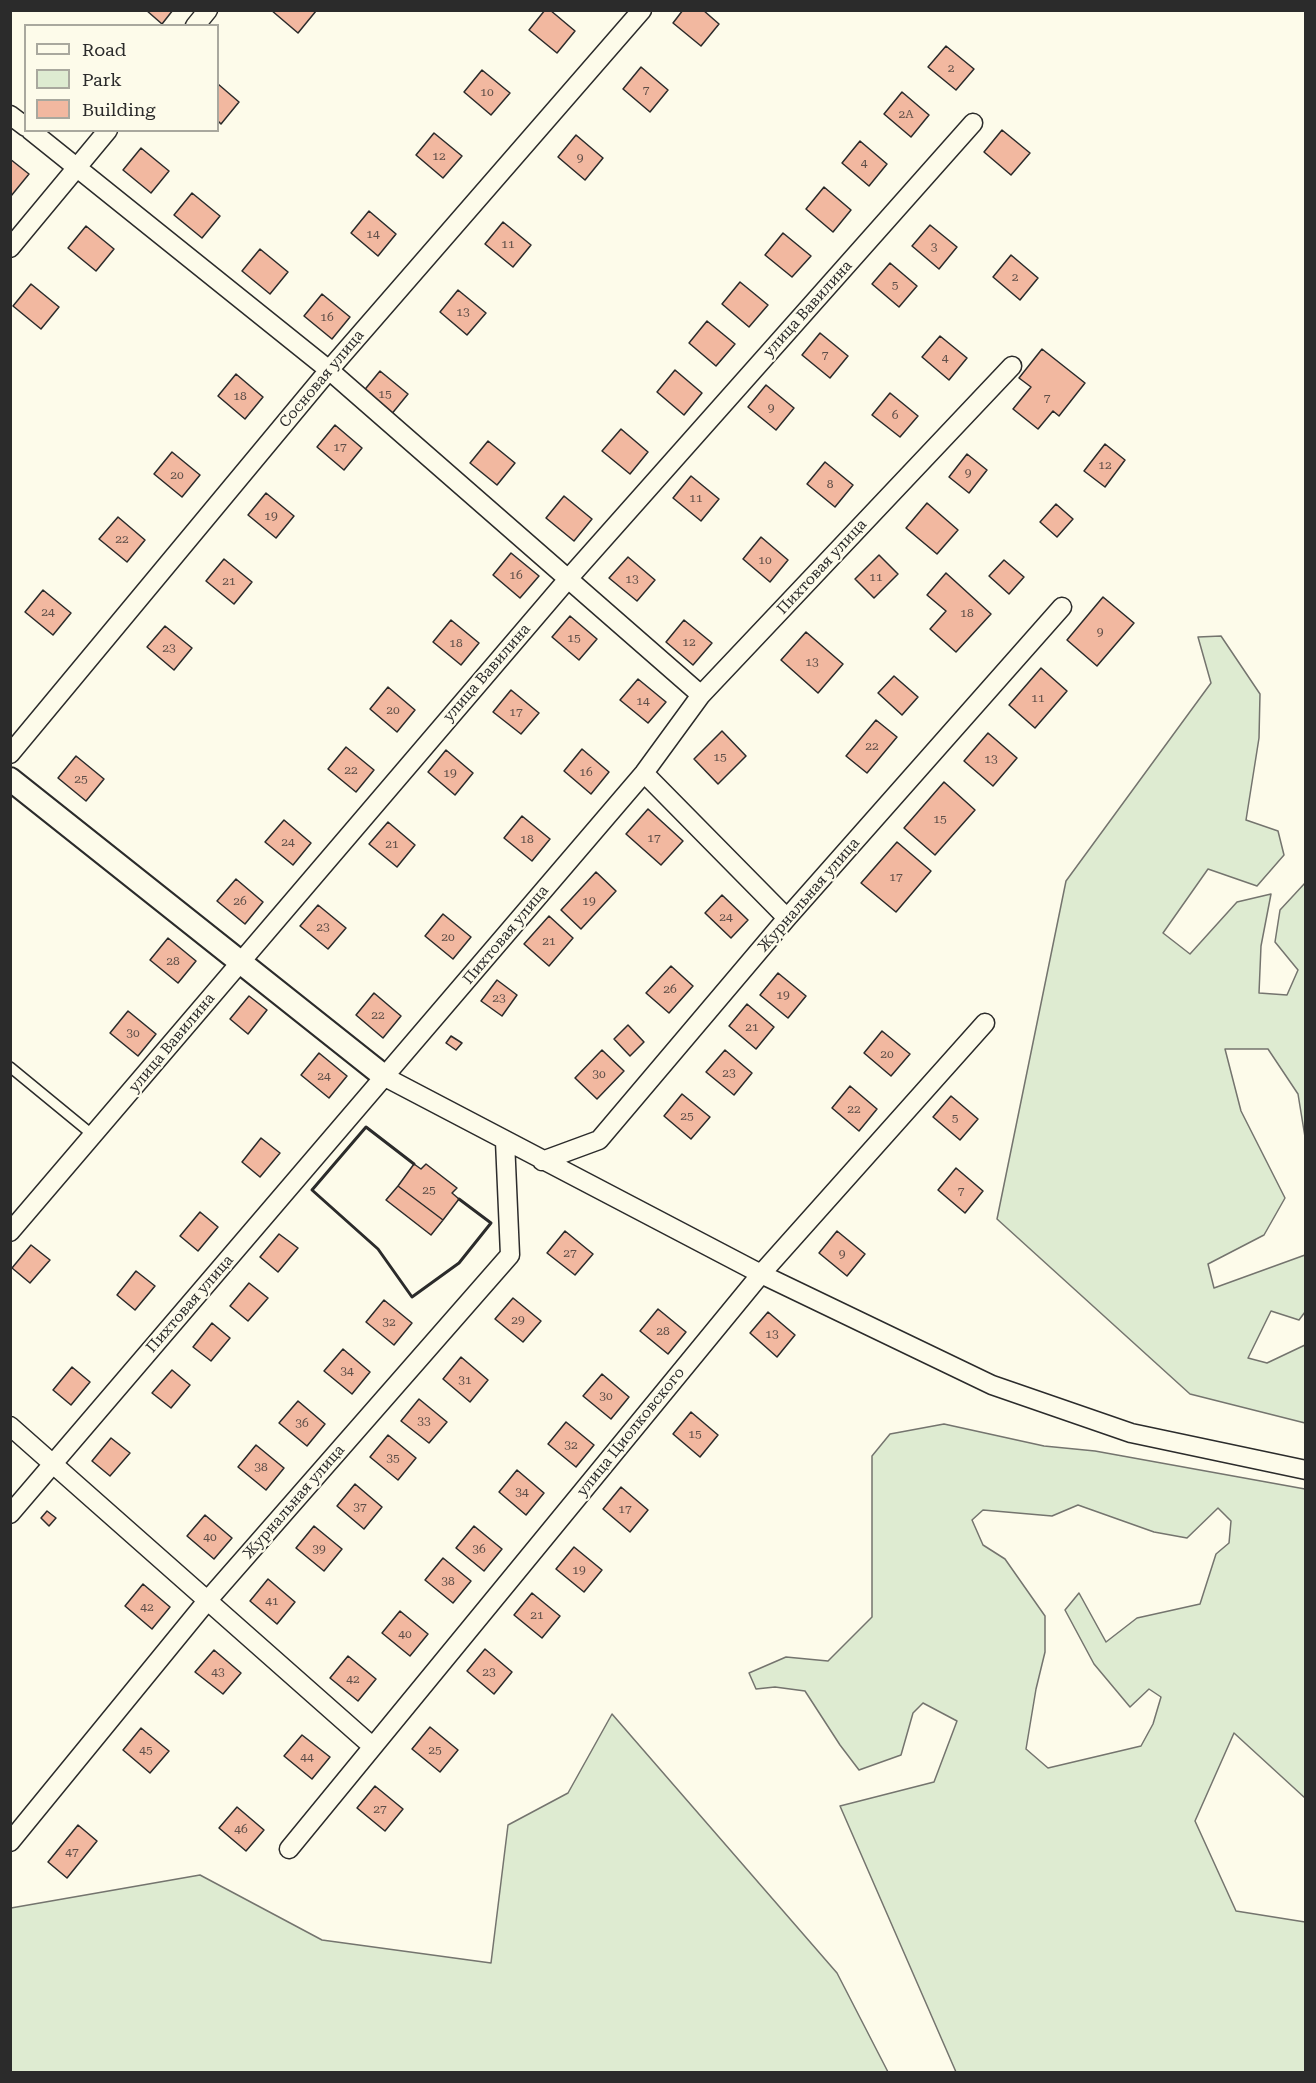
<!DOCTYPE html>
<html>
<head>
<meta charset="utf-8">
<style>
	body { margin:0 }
	#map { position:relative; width:1316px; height:2083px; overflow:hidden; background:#fdfbea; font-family:"Roboto Serif",serif }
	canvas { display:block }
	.frame { position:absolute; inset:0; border:12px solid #2b2b2b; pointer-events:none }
	.legend { position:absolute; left:24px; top:24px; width:195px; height:108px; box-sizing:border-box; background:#fdfbea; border:2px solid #a9a89e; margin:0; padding:8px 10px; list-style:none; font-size:18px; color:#2b2b2b }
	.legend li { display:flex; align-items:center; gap:12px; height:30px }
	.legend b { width:30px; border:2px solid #a9a89e }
</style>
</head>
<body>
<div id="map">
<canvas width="1316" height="2083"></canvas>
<div class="frame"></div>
<ul class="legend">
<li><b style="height:8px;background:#fdfbea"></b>Road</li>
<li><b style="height:16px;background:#deebd1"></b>Park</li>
<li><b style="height:16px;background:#f2b8a0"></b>Building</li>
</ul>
</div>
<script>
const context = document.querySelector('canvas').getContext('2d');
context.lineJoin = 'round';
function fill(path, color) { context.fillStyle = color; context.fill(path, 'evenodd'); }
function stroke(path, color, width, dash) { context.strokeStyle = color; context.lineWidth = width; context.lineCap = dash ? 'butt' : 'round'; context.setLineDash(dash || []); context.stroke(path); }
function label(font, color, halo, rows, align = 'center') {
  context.font = font + ' "Roboto Serif",serif'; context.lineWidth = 4.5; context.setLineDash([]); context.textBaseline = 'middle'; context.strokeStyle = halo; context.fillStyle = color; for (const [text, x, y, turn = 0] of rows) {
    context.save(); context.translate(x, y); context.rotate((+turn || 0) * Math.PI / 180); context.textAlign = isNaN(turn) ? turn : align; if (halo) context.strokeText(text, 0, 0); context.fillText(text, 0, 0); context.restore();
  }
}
const green = new Path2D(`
	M1221,636L1260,694L1259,738L1246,820L1278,831L1284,855L1257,886L1208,869L1163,933L1190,954L1237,902L1271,894L1261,946L1259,993L1287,995L1298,970L1275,942L1280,910L1305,883V1137L1298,1094L1268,1049H1225L1241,1111L1285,1198L1264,1235L1208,1264L1214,1288L1305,1255V1312L1299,1320L1271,1311L1248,1358L1267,1363L1305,1345V1423L1190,1394L997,1219L1066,881L1211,683L1198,637Z
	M944,1424L1044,1446L1095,1451L1305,1489V1798L1234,1733L1195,1821L1236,1911L1305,1922V2072H956L840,1806L934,1782L957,1721L923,1703L913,1713L901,1755L859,1770L840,1745L805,1691L775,1687L756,1689L749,1673L786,1657L828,1661L872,1617V1456L890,1434ZM1078,1505L1154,1532L1187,1538L1218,1508L1231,1521L1229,1543L1216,1554L1200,1604L1137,1618L1106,1642L1079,1593L1065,1610L1094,1664L1130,1707L1149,1689L1161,1697L1153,1724L1141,1746L1048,1768L1026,1749L1036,1689L1045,1652V1616L1005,1559L983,1545L972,1520L983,1510L1052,1516Z
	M612,1714L837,1973L888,2072H11V1908L200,1875L322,1940L491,1963L508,1825L568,1793Z`);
fill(green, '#deebd1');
stroke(green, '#74746e', 1.5);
const building = new Path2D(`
	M146,10H173L162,24Z
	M271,10H316V11L298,33Z
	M545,10H550L575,31L557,53L529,30Z
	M683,10H703L719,24L701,46L673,23Z
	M946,46L974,69L956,90L928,67Z
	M641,67L668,90L650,112L623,89Z
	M482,70L510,93L491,115L464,92Z
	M218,84L239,102L221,124L218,121Z
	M902,92L929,115L911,137L884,114Z
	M1002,130L1030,153L1011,175L984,152Z
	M434,133L462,156L443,178L416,155Z
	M576,135L603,158L585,180L558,157Z
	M860,141L887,164L869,186L842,163Z
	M141,148L169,171L151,193L123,170Z
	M10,159L29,174L11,196H10Z
	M824,187L851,210L833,232L806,209Z
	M192,193L220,216L202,238L174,215Z
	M369,211L396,234L378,256L351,233Z
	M503,222L531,245L513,267L485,244Z
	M930,225L957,247L939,269L912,246Z
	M86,226L114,249L96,271L68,248Z
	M783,233L811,256L792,277L765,255Z
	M260,249L288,272L270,294L242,271Z
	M1011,255L1038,278L1020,300L993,277Z
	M890,263L917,286L899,307L872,284Z
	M740,282L768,305L749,327L722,304Z
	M31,284L59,307L41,329L13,306Z
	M458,290L486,313L467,335L440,312Z
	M322,294L350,317L332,339L304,316Z
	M707,321L735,344L716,366L689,343Z
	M820,333L848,356L830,378L802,355Z
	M940,336L967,358L949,380L922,357Z
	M1042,349L1085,383L1059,416L1053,411L1038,429L1013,409L1031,387L1019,378Z
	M675,370L702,393L684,415L657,392Z
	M380,371L408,394L390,416L362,393Z
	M236,374L263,397L245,419L218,396Z
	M766,385L794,408L776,430L748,407Z
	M890,393L918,416L900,437L872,415Z
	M335,425L362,448L344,470L317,447Z
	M621,429L648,452L630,474L602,451Z
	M488,441L515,463L497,485L470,463Z
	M1105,444L1125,460L1105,487L1084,471Z
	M172,452L200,475L182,497L154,474Z
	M967,454L987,470L969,493L949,477Z
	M825,462L853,485L835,507L807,484Z
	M691,476L719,499L701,521L673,498Z
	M266,493L294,516L276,538L248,515Z
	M564,496L592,519L574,541L546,518Z
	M927,503L958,530L937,554L906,528Z
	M1056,504L1073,519L1057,537L1040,522Z
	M118,517L145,540L127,562L99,539Z
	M761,537L788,560L770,582L743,559Z
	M511,553L539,576L520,598L493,575Z
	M879,555L898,574L874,598L855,579Z
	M628,557L655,580L637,601L609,578Z
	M224,559L252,582L234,604L206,581Z
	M1004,560L1024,577L1009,594L989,576Z
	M946,573L991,614L956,652L930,629L946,611L927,595Z
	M43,590L71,613L53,635L25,612Z
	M1103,597L1134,623L1097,666L1067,640Z
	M570,616L597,639L579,660L552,637Z
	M451,620L479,643L461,665L433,642Z
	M684,620L712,643L693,665L666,642Z
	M165,626L192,648L174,670L147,647Z
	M806,632L843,664L818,693L781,660Z
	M1041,668L1067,691L1035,728L1009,705Z
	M894,676L918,697L902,715L878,693Z
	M638,679L666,702L648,723L620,700Z
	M388,687L415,710L397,732L370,709Z
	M511,690L539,713L521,734L493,712Z
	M876,720L897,737L867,773L846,756Z
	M722,731L746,756L718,784L694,759Z
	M988,733L1017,758L993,786L964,761Z
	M346,747L374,770L356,792L328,769Z
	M582,749L609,772L591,794L564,771Z
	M446,750L473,773L455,795L428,772Z
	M76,756L104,779L86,801L58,778Z
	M944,782L975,810L935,855L904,828Z
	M648,809L683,841L661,865L626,834Z
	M522,816L550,839L532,861L504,838Z
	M284,820L311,843L293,865L265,842Z
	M388,822L415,845L397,867L369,844Z
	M897,842L931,871L896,912L861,883Z
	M596,872L616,891L581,929L561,910Z
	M236,879L263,902L245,924L217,901Z
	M722,895L748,920L731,938L705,913Z
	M318,905L346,928L328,949L300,926Z
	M443,914L471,937L453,959L425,936Z
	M549,916L573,938L549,966L524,944Z
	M168,938L196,961L178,983L150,960Z
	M671,966L693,986L669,1013L646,993Z
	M778,973L806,996L788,1018L760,995Z
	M497,980L517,995L502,1016L481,1001Z
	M374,993L401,1016L383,1038L356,1015Z
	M249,996L267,1010L248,1034L230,1019Z
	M747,1004L774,1027L756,1049L729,1026Z
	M128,1011L156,1034L138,1056L110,1033Z
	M628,1025L644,1042L630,1056L614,1039Z
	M882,1031L910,1054L891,1076L864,1053Z
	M451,1036L462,1043L456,1050L446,1043Z
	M602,1050L624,1071L597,1099L575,1078Z
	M725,1050L752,1073L734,1095L706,1072Z
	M319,1053L347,1076L329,1098L301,1075Z
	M850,1086L877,1109L859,1131L832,1108Z
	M682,1094L710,1117L691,1139L664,1116Z
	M951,1096L978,1119L960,1140L933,1117Z
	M261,1138L280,1153L260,1177L242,1162Z
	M414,1164L421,1169L426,1164L457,1188L452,1193L459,1199L443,1220L398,1186Z
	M956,1168L983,1191L965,1213L938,1190Z
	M398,1186L443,1220L431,1235L386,1200Z
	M200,1212L218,1227L198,1251L180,1236Z
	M565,1231L593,1254L575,1275L547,1253Z
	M837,1231L865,1254L847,1276L819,1253Z
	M279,1234L298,1248L278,1272L260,1257Z
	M31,1245L50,1260L30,1283L12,1268Z
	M136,1271L155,1286L135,1310L117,1295Z
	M249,1283L268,1298L248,1321L230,1306Z
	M513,1298L541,1321L523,1342L495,1319Z
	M384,1300L412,1323L394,1345L366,1322Z
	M658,1309L686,1332L668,1354L640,1331Z
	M768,1312L795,1335L777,1357L750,1333Z
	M212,1323L230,1338L211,1361L193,1347Z
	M343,1349L370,1372L352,1394L324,1371Z
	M461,1357L488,1380L470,1402L443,1379Z
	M72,1367L90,1382L71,1405L53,1390Z
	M172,1370L190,1385L171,1408L152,1393Z
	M602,1374L629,1397L611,1419L583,1396Z
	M419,1399L447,1422L429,1443L401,1421Z
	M298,1401L325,1424L307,1446L279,1423Z
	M691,1412L718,1435L700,1457L673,1434Z
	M566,1422L594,1445L576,1467L548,1444Z
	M388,1435L416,1458L398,1480L370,1457Z
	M111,1438L130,1453L110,1476L92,1461Z
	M256,1445L284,1468L266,1490L238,1467Z
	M517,1470L544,1493L526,1515L499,1492Z
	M355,1484L382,1507L364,1529L337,1506Z
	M621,1487L648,1510L630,1532L603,1509Z
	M47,1511L56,1518L49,1526L41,1518Z
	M205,1515L232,1538L214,1559L187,1536Z
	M314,1526L342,1549L324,1571L296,1548Z
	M474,1526L502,1549L484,1571L456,1548Z
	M574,1547L602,1570L584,1592L556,1569Z
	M443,1558L471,1581L453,1603L425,1580Z
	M268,1579L295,1602L277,1624L250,1601Z
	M143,1584L170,1607L152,1629L125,1606Z
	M532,1593L560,1616L542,1638L514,1615Z
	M400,1611L428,1634L410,1656L382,1633Z
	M485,1649L512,1672L494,1694L467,1671Z
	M214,1650L241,1673L223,1694L195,1672Z
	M348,1656L376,1679L358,1701L330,1678Z
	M430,1727L458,1750L440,1772L412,1749Z
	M141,1728L169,1751L150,1773L123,1750Z
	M302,1735L330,1757L312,1779L284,1756Z
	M375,1786L403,1809L385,1831L357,1808Z
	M237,1807L264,1830L246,1851L219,1828Z
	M78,1825L97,1841L67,1878L48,1862Z`);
fill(building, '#f2b8a0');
stroke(building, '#2b2b2b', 1.5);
const service = new Path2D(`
	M10,1067L94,1136`);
const minor = new Path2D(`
	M195,26L208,10
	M10,115L26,127
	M30,130L329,370L701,695
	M10,248L108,130
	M10,754L329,370L642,10
	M644,773L787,918
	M385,1077L761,1274L992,1385L1131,1433L1306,1470
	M542,1161L599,1140L787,918L1062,607
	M10,1232L568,579L973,123
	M10,1426L372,1746
	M10,1514L644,773L701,695L1012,366
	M10,1842L207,1601L510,1255L505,1141
	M289,1849L761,1274L985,1023`);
const tertiary = new Path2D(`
	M10,779L385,1077`);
stroke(service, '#2b2b2b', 12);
stroke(minor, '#2b2b2b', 21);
stroke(tertiary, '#2b2b2b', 26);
stroke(service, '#fdfbea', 9);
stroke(minor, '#fdfbea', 18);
stroke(tertiary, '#fdfbea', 22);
stroke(new Path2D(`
	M414,1164L366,1127L312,1190L378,1249L412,1297L459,1263L491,1223L459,1199`), '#2b2b2b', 3);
label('12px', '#5d4e48', null, [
	["2",951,68],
	["7",646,90],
	["10",487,92],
	["2А",906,114],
	["12",439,156],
	["9",580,158],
	["4",864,163],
	["14",373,234],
	["11",508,244],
	["3",934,247],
	["2",1015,277],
	["5",895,285],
	["13",463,312],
	["16",327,317],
	["7",825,355],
	["4",945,358],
	["15",385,394],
	["18",240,396],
	["7",1047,398],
	["9",771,408],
	["6",895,415],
	["17",340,447],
	["12",1105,465],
	["9",968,473],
	["20",177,475],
	["8",830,484],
	["11",696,498],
	["19",271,516],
	["22",122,539],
	["10",765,560],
	["16",516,575],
	["11",876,577],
	["13",632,579],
	["21",229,581],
	["24",48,612],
	["18",967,613],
	["9",1100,632],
	["15",574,638],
	["12",689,642],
	["18",456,643],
	["23",169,648],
	["13",812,662],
	["11",1038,698],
	["14",643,701],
	["20",393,710],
	["17",516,712],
	["22",872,746],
	["15",720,757],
	["13",991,759],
	["22",351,770],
	["16",586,772],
	["19",450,773],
	["25",81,779],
	["15",940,819],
	["17",654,838],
	["18",527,839],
	["24",288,842],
	["21",392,844],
	["17",896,877],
	["26",240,901],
	["19",589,901],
	["24",726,917],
	["23",323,927],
	["20",448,937],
	["21",549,941],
	["28",173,961],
	["26",670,989],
	["19",783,995],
	["23",499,998],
	["22",378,1015],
	["21",752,1027],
	["30",133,1033],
	["20",887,1054],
	["23",729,1073],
	["30",599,1074],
	["24",324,1076],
	["22",854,1109],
	["25",687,1116],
	["5",955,1118],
	["25",429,1190],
	["7",961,1191],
	["27",570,1253],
	["9",842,1254],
	["29",518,1320],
	["32",389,1322],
	["28",663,1331],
	["13",772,1334],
	["34",347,1371],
	["31",465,1380],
	["30",606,1396],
	["33",424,1421],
	["36",302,1423],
	["15",695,1434],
	["32",571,1445],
	["35",393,1458],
	["38",261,1467],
	["34",522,1492],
	["37",360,1507],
	["17",625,1509],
	["40",210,1537],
	["39",319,1549],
	["36",479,1549],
	["19",579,1570],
	["38",448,1581],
	["41",272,1601],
	["42",147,1607],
	["21",537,1615],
	["40",405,1634],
	["43",218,1672],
	["23",489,1672],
	["42",353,1679],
	["45",146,1750],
	["25",435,1750],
	["44",307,1757],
	["27",380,1809],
	["46",241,1829],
	["47",72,1852]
]);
label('15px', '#2b2b2b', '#fdfbea', [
	["улица Вавилина",808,309,-48],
	["Сосновая улица",322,379,-50],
	["Пихтовая улица",822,567,-47],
	["улица Вавилина",487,673,-49],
	["Журнальная улица",809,895,-49],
	["Пихтовая улица",506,935,-50],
	["улица Вавилина",172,1043,-50],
	["Пихтовая улица",190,1304,-49],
	["улица Циолковского",631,1432,-51],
	["Журнальная улица",294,1502,-49]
]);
</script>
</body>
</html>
